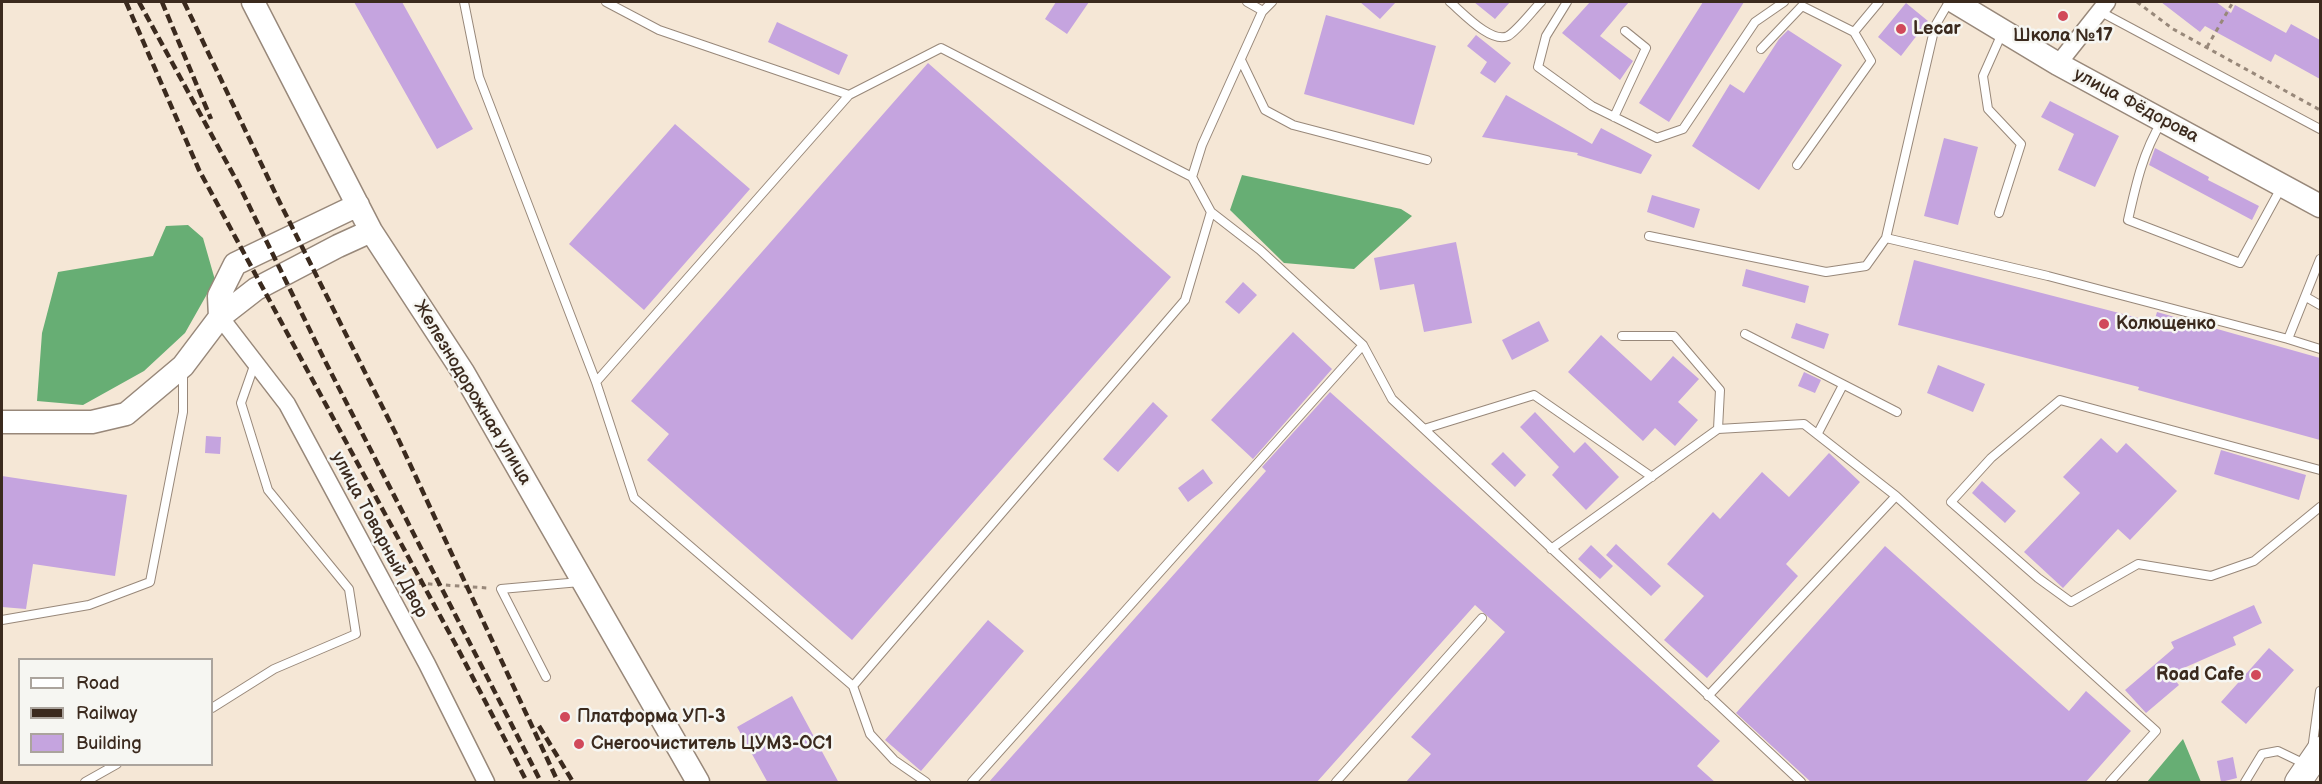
<!DOCTYPE html>
<html>
<head>
<meta charset="utf-8">
<style>
	body { margin:0 }
	#map { position:relative; width:2322px; height:784px; overflow:hidden; background:#f5e7d6; font-family:"Balsamiq Sans",sans-serif }
	canvas { display:block }
	.frame { position:absolute; inset:0; border:3px solid #3b2a1e; pointer-events:none }
	.legend { position:absolute; left:18px; top:658px; width:195px; height:108px; box-sizing:border-box; background:#f6f6f2; border:2px solid #aba49d; margin:0; padding:8px 10px; list-style:none; font-size:18px; color:#3b2a1e }
	.legend li { display:flex; align-items:center; gap:12px; height:30px }
	.legend b { width:30px; border:2px solid #aba49d }
</style>
</head>
<body>
<div id="map">
<canvas width="2322" height="784"></canvas>
<div class="frame"></div>
<ul class="legend">
<li><b style="height:8px;background:#fff"></b>Road</li>
<li><b style="height:8px;background:#3b2a1e"></b>Railway</li>
<li><b style="height:16px;background:#c5a4df"></b>Building</li>
</ul>
</div>
<script>
const context = document.querySelector('canvas').getContext('2d');
context.lineJoin = 'round';
function fill(path, color) { context.fillStyle = color; context.fill(path, 'evenodd'); }
function stroke(path, color, width, dash) { context.strokeStyle = color; context.lineWidth = width; context.lineCap = dash ? 'butt' : 'round'; context.setLineDash(dash || []); context.stroke(path); }
function label(font, color, halo, rows, align = 'center') {
  context.font = font + ' "Balsamiq Sans",sans-serif'; context.lineWidth = 5; context.setLineDash([]); context.textBaseline = 'middle'; context.strokeStyle = halo; context.fillStyle = color; for (const [text, x, y, turn = 0] of rows) {
    context.save(); context.translate(x, y); context.rotate((+turn || 0) * Math.PI / 180); context.textAlign = isNaN(turn) ? turn : align; if (halo) context.strokeText(text, 0, 0); context.fillText(text, 0, 0); context.restore();
  }
}
fill(new Path2D(`
	M1242,175L1401,209L1412,216L1354,269L1284,263L1230,210Z
	M188,225L203,238L215,280L185,333L144,371L83,405L37,401L42,333L58,272L153,256L166,226Z
	M2183,739L2201,782H2147Z`), '#67ae74');
fill(new Path2D(`
	M354,2H402L473,129L437,149Z
	M1056,2H1089L1067,34L1045,19Z
	M1360,2H1396L1380,19Z
	M1474,2H1510L1495,19Z
	M1590,2H1629L1600,36L1633,61L1620,80L1562,33Z
	M1703,2H1744L1669,122L1639,103Z
	M2161,2H2216L2231,13L2235,5L2286,33L2291,24L2320,40V79L2275,54L2271,62L2205,26L2200,32Z
	M1906,3L1928,21L1901,56L1878,37Z
	M1326,15L1436,46L1414,125L1304,94Z
	M777,22L848,55L839,75L768,42Z
	M1788,30L1842,65L1759,190L1692,146L1730,84L1744,93L1779,39Z
	M1476,35L1511,63L1495,83L1480,73L1487,62L1467,46Z
	M928,63L1171,277L852,640L647,460L669,434L631,401Z
	M1506,95L1592,144L1601,128L1652,155L1641,174L1577,155L1578,153L1482,137Z
	M2050,101L2119,136L2095,187L2058,170L2074,134L2041,117Z
	M675,124L750,189L644,310L569,244Z
	M1944,138L1978,147L1958,225L1924,216Z
	M2155,148L2209,177L2208,180L2259,206L2252,220L2149,165Z
	M1652,195L1700,209L1694,228L1647,212Z
	M1456,242L1472,323L1424,332L1414,284L1380,290L1374,258Z
	M1914,260L2154,322L2157,312L2320,358V440L2138,390L2139,387L1898,325Z
	M1746,269L1809,286L1805,303L1742,286Z
	M1243,282L1257,295L1239,314L1225,302Z
	M1539,321L1549,341L1512,360L1502,340Z
	M1796,323L1829,334L1824,349L1791,338Z
	M1293,332L1332,369L1253,459L1211,420Z
	M1601,335L1651,381L1673,356L1699,379L1678,402L1698,420L1675,446L1655,428L1643,441L1568,372Z
	M1938,365L1985,384L1973,412L1927,393Z
	M1804,372L1821,380L1815,393L1798,386Z
	M1330,392L1720,741L1697,766L1716,783H1405L1431,754L1411,737L1505,632L1475,605L1316,783H988L1266,471L1262,467Z
	M1153,402L1168,416L1118,472L1103,459Z
	M1535,412L1574,453L1585,442L1619,477L1586,510L1552,475L1559,467L1520,427Z
	M206,436L221,437L220,454L205,453Z
	M2101,438L2117,453L2126,443L2177,491L2130,540L2118,529L2063,588L2024,552L2080,493L2063,477Z
	M2221,450L2306,475L2299,500L2214,474Z
	M1503,452L1526,475L1515,487L1491,464Z
	M1829,453L1860,482L1786,564L1798,576L1707,678L1664,640L1704,596L1667,564L1713,512L1720,519L1762,472L1789,497Z
	M1203,469L1213,483L1188,502L1178,488Z
	M2,476L127,495L115,576L33,564L26,609L2,607Z
	M1982,481L2016,511L2005,523L1972,493Z
	M1616,544L1661,586L1651,596L1606,555Z
	M1591,545L1613,566L1600,579L1578,559Z
	M1885,546L2069,711L2086,691L2131,731L2085,783H1812L1736,713Z
	M2254,605L2262,623L2233,637L2236,645L2170,674L2179,685L2146,713L2125,690L2174,648L2171,642Z
	M988,620L1024,651L921,771L885,740Z
	M2269,648L2294,670L2246,724L2221,702Z
	M792,696L839,783H768L737,727Z
	M2233,757L2237,778L2221,782L2217,761Z`), '#c5a4df');
const lane = new Path2D(`
	M464,2L479,77L596,382L634,498L853,686L1185,300L1211,212L1192,177L1202,145L1262,12L1272,2
	M1247,2L1263,11
	M1450,2C1462,12 1491,44 1508,36C1518,30 1533,10 1541,2
	M1567,2L1546,36L1538,67L1592,106L1657,138L1683,129L1755,22L1784,2
	M2099,11L2320,129
	M1761,49L1802,6L1854,32
	M1241,60L1265,110L1293,125L1427,160
	M849,95L941,48L1192,177
	M1614,117L1646,48L1625,31
	M2162,121C2143,152 2136,184 2128,220L2240,263L2281,188
	M1797,165L1871,61L1854,32L1879,2
	M1211,212L1260,250L1363,345L1392,399L1801,782
	M1999,213L2021,144L1988,109L1983,76L2003,31
	M1649,236L1826,272L1866,266L1886,238L2048,276L2288,339L2320,349
	M1886,238L1935,26L1949,2
	M2306,297L2320,305
	M1745,334L1897,412
	M1622,336H1674L1720,390L1718,429
	M2288,339L2320,259
	M596,382L849,95L659,30L606,2
	M1424,429L1534,395L1652,477
	M1818,433L1843,385
	M2320,470L2060,400L1991,458L1951,502L2038,578L2071,602L2138,564L2211,576L2254,561L2320,507
	M1551,549L1718,429L1804,424L1896,496L2156,731L2110,782
	M2,620L89,605L150,582L183,412V370
	M546,677L501,589L580,582
	M853,686L870,734L894,760L926,782
	M1708,696L1896,496
	M212,708L274,669L356,634L349,589L268,490L241,403L255,363
	M2312,750L2320,691
	M85,782L117,764
	M972,782L1363,345
	M1336,782L1482,618
	M2245,782L2262,754L2278,751L2307,765`);
const street = new Path2D(`
	M2058,64L2107,2
	M220,317L287,404L427,664L486,782`);
const secondary = new Path2D(`
	M253,2L371,231L463,372L698,782
	M1955,2L2058,64L2320,206
	M220,317L219,296L235,264L358,205
	M2,422H92L126,414L183,366L220,317L256,289L338,246L371,231`);
const primary = new Path2D(`
	M2298,782L2320,750`);
stroke(lane, '#98887a', 10);
stroke(street, '#98887a', 19);
stroke(secondary, '#98887a', 25);
stroke(primary, '#98887a', 28);
stroke(new Path2D(`
	M2137,2L2173,29L2320,110
	M2207,47L2233,2
	M401,582L488,588`), '#98887a', 3, [4.5, 4.5]);
stroke(lane, '#fff', 8);
stroke(street, '#fff', 16);
stroke(secondary, '#fff', 22);
stroke(primary, '#fff', 26);
stroke(new Path2D(`
	M126,2L199,170L458,649L527,782
	M139,2L239,185L324,359L541,782
	M162,2L211,119
	M184,2L280,203L395,432L558,782
	M539,726L573,782`), '#3b2a1e', 4.5, [9, 4.5]);
for (const [x, y, r, color] of [
	[2063,16,6,"#d1495b"],
	[1901,29,6,"#d1495b"],
	[2104,324,6,"#d1495b"],
	[2256,675,6,"#d1495b"],
	[565,717,6,"#d1495b"],
	[579,744,6,"#d1495b"]
]) { const dot = new Path2D(); dot.arc(x, y, r, 0, 2 * Math.PI); context.fillStyle = color; context.fill(dot); stroke(dot, '#f6f6f2', 2); }
label('bold 18px', '#3b2a1e', '#f6f6f2', [
	["Lecar",1913,29],
	["Школа №17",2063,36,"center"],
	["Колющенко",2116,324],
	["Road Cafe",2244,675,"right"],
	["Платформа УП-3",577,717],
	["Снегоочиститель ЦУМ3-ОС1",591,744]
], 'left');
label('18px', '#3b2a1e', '#f6f6f2', [
	["улица Фёдорова",2136,106,28],
	["Железнодорожная улица",472,393,59],
	["улица Товарный Двор",379,535,62]
]);
</script>
</body>
</html>
